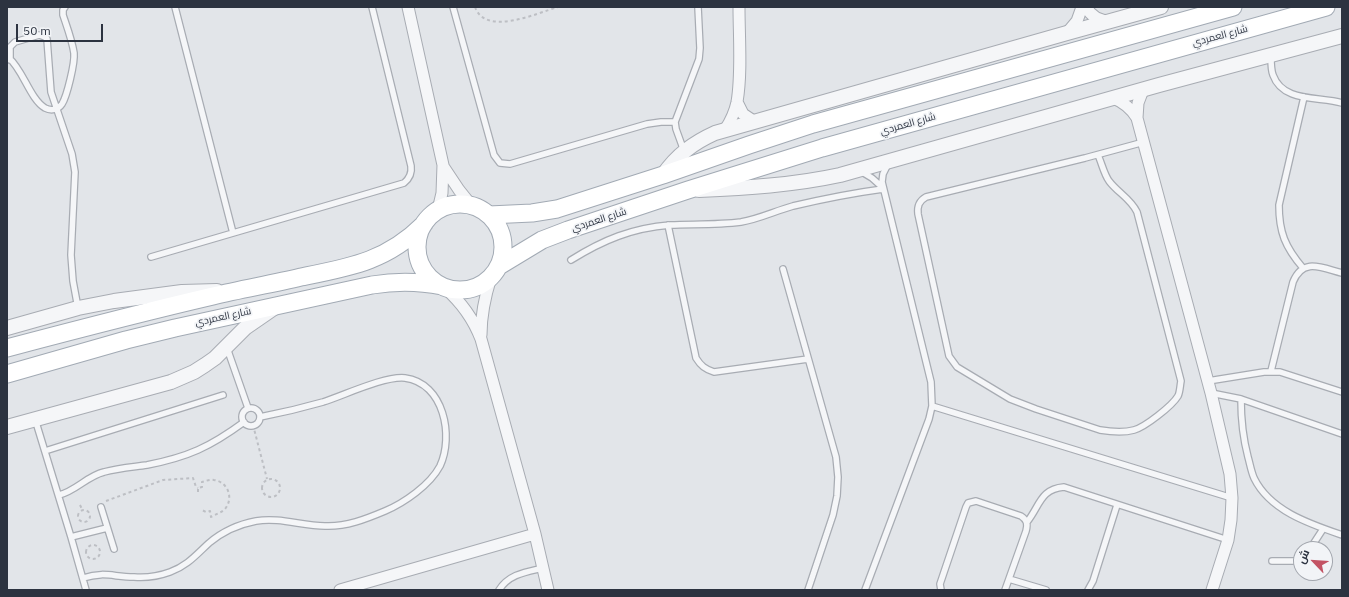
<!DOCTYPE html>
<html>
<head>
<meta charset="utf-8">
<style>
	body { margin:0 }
	#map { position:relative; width:1349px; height:597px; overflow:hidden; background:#e2e5e9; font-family:"IBM Plex Sans",Cairo,sans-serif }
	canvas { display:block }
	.frame { position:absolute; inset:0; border:8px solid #2c3340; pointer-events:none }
	.north { position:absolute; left:1293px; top:541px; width:40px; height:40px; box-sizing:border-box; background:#f2f4f7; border:1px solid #a3a7ae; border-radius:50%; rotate:295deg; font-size:11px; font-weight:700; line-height:16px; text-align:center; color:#2c3340 }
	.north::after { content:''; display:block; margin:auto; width:14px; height:18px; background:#c35364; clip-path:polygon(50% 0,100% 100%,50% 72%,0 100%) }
	.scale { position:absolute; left:16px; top:24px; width:87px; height:18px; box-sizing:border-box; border:2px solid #2c3340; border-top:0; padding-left:5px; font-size:12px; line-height:14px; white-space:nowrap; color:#2c3340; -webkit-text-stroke:3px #f2f4f7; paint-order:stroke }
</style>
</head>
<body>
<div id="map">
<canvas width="1349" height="597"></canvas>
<div class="frame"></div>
<div class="north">ش</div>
<div class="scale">50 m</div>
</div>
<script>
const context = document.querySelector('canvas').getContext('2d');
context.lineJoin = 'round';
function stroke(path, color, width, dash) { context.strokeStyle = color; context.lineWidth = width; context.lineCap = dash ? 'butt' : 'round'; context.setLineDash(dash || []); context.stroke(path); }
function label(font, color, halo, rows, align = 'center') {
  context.font = font + ' "IBM Plex Sans",Cairo,sans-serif'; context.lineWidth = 3.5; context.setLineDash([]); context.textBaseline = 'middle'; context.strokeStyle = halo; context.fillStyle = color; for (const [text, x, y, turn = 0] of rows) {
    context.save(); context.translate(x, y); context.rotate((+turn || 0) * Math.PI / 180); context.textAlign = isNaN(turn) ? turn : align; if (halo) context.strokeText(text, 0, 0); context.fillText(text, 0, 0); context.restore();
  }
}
const service = new Path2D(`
	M175,7L233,233
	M453,7L494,155L500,163L510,164L647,124L661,122H675
	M1271,57C1271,62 1271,70 1273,75C1283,103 1319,96 1342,103
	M9,58C23,70 30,99 45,108C51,111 58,110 62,104C67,96 75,63 74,53C72,40 67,27 63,15V10L65,7
	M10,60V47L15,42L39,35L45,37L47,39L51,92L72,154L75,172L71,255L73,281L78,308
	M684,151L676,129L675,122L699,59L700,48L698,7
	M1098,155C1102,164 1104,174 1109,181C1118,193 1130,198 1137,212L1181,381C1180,386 1180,392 1178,396C1172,406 1145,427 1134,430C1123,433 1112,432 1100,430L1036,409L1010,399L957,367L949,356L918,214C917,206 919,201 926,197L1085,158L1144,142
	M862,172L872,178L882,187
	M668,225L696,358C701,366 705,369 714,372L808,359
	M151,257L404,183C410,178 412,173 411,166L372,7
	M571,260C603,240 632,228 670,225C694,224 717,225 741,222C759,219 775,211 793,206C823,199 853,193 883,189
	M1303,268C1285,247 1279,232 1279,205L1304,97
	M783,269L836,457L838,477L837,496L833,515L808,590
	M227,348L248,408
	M1271,371L1293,282C1303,257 1322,268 1342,273
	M1208,381L1264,372H1280L1342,392
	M1211,393L1241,399L1342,434
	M1241,399C1241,419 1243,438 1248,457C1250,464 1251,471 1254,478C1270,511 1310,524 1342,535
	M932,406L1232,498
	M242 417a9 9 0 1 1 18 0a9 9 0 1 1-18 0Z
	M35,419L71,537L86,590
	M45,451L223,395
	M59,495C76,491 87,476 104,472C118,468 133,467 147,465C188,457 210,447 244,422
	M101,507L114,549
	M1027,522C1040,506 1040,489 1064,487L1228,540
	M71,537L107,528
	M1310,549L1323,529
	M1272,561H1301
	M83,578C105,571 113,577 134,577C146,578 159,576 170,572C187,566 196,555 209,543C222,532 240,524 256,521C280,517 302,526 325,526C346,527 366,519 385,511C404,503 430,485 440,466C454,436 444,383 405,378C384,376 345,395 323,402C302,408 281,413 260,417
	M1009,579L1046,590
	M499,590C509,574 526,572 543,568
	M865,590L929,419L932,406L931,382L882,182L883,174L888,164
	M941,590L940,584L966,507L968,503L976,501L1021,516C1027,520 1028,524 1026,531L1005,590
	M1088,590L1093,581L1117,505`);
const minor = new Path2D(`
	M408,7L443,165L442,193L438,210
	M1086,7C1091,16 1099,21 1110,21
	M1067,33L1077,21L1082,7
	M1113,98C1123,102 1131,108 1137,118L1211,393L1230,474L1232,498L1231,520L1228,540L1212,590
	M737,102L743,114L755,122
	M1137,118L1138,103L1143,90
	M725,130C730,122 735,112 737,102C742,73 739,37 739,7
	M443,166L459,190L471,205
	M445,288C461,302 473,318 481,339L535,534L548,590
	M481,335C481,315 485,296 491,277
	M340,590L535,534`);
const tertiary = new Path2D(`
	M663,175C677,155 693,143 715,133L1067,33L1161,7
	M699,190C746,188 794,185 840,175L1159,85L1342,36
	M7,328L78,308L114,301L182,292L217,291
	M7,427L171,382L194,372L205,365L215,358L245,328L274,308`);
const primary = new Path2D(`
	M417 247a43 43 0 1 1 86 0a43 43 0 1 1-86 0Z
	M489,215L532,213L557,209L663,175L749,145L813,124L1233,7
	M499,266L542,240L568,230L688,190L822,148L1326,7
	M7,348C75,330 144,312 213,296C242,289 272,284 301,277C351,267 387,261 424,224
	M7,374L126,340L175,328L372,285C396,281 418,281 442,286`);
stroke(service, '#a8acb3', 8);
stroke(minor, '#a8acb3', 13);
stroke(tertiary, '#a8acb3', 16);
stroke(primary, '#a2aab4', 19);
stroke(new Path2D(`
	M475,7C486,37 537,13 558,7
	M253,425L267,479
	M262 488a9 9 0 1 1 18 0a9 9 0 1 1-18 0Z
	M198,492V488L202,487V482C206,481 210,479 214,480C228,482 234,498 225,509C221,513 216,514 211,517L210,511L206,512L202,510
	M106,501L163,480L193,478L196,487L198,488
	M80,505L82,509
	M78 516a6 6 0 1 1 12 0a6 6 0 1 1-12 0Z
	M86 552a7 7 0 1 1 14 0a7 7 0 1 1-14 0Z`), '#bdbfc4', 2, [3, 3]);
stroke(service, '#f5f6f8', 5.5);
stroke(minor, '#f5f6f8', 11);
stroke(tertiary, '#f5f6f8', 14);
stroke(primary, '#fff', 17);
label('10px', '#2c3340', '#f2f4f7', [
	["شارع العمردي",1220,36,-15],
	["شارع العمردي",908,124,-16],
	["شارع العمردي",599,220,-18],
	["شارع العمردي",223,317,-12]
]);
</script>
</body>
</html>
